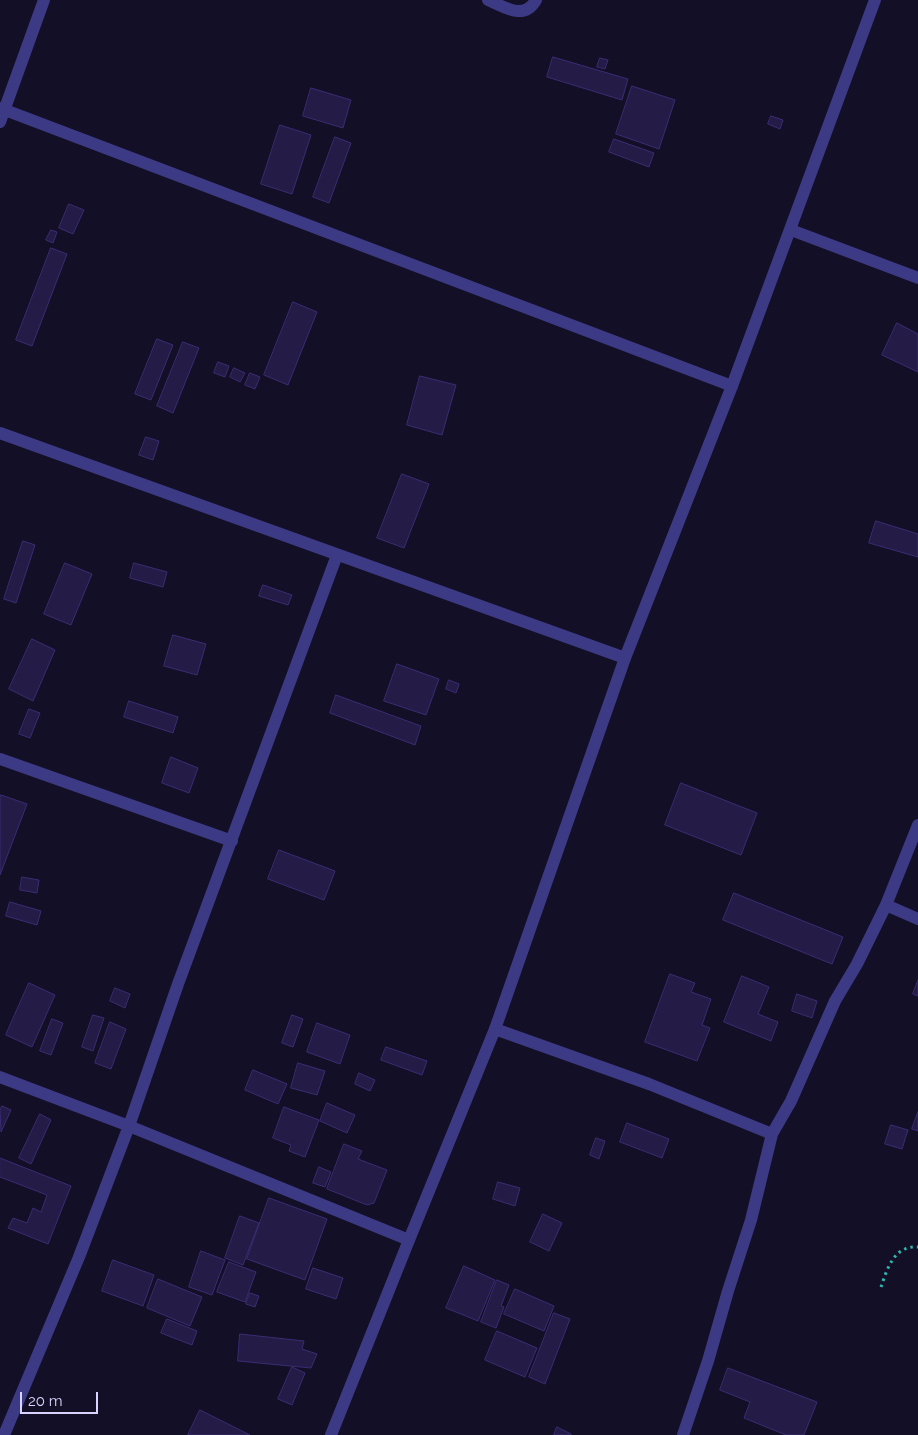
<!DOCTYPE html>
<html>
<head>
<meta charset="utf-8">
<style>
	body { margin:0 }
	#map { position:relative; width:918px; height:1435px; overflow:hidden; background:#130f26; font-family:Raleway,sans-serif }
	canvas { display:block }
	.scale { position:absolute; left:20px; top:1392px; width:78px; height:22px; box-sizing:border-box; border:2px solid #d9d4ff; border-top:0; padding-left:6px; font-size:15px; line-height:18px; white-space:nowrap; color:#d9d4ff; -webkit-text-stroke:4px #130f26; paint-order:stroke }
</style>
</head>
<body>
<div id="map">
<canvas width="918" height="1435"></canvas>
<div class="scale">20 m</div>
</div>
<script>
const context = document.querySelector('canvas').getContext('2d');
context.lineJoin = 'round';
function fill(path, color) { context.fillStyle = color; context.fill(path, 'evenodd'); }
function stroke(path, color, width, dash) { context.strokeStyle = color; context.lineWidth = width; context.lineCap = dash ? 'butt' : 'round'; context.setLineDash(dash || []); context.stroke(path); }
const building = new Path2D(`
	M553,57L628,79L622,100L547,77Z
	M600,58L608,60L605,69L597,67Z
	M632,86L675,100L659,149L616,134Z
	M311,88L351,100L343,128L303,116Z
	M771,116L783,120L780,129L768,124Z
	M280,125L311,135L292,194L261,184Z
	M335,137L351,143L329,203L313,197Z
	M614,139L654,153L649,167L609,152Z
	M69,204L84,210L73,234L59,228Z
	M51,230L57,232L53,243L46,240Z
	M51,248L67,254L32,346L16,340Z
	M293,302L317,312L288,385L264,375Z
	M897,323L918,334V372L882,355Z
	M157,339L173,345L151,400L135,394Z
	M183,342L199,348L173,413L157,406Z
	M218,362L229,366L225,377L214,373Z
	M234,368L245,373L240,382L230,377Z
	M250,373L260,377L255,389L245,385Z
	M420,376L456,385L442,435L407,425Z
	M146,437L159,441L153,460L139,455Z
	M402,474L429,484L404,548L377,538Z
	M876,521L918,534V557L869,543Z
	M23,541L35,545L16,603L4,599Z
	M65,563L92,574L71,625L44,614Z
	M134,563L167,572L163,587L130,578Z
	M263,585L292,595L288,605L259,596Z
	M173,635L206,644L197,675L164,666Z
	M32,639L55,650L33,701L9,689Z
	M397,664L439,679L426,715L384,701Z
	M449,680L459,684L456,693L446,689Z
	M336,695L421,726L415,745L330,713Z
	M129,701L178,717L173,733L124,717Z
	M29,709L40,713L30,738L19,734Z
	M171,757L198,768L189,793L162,783Z
	M681,783L757,813L741,855L665,825Z
	M1,795L27,804L0,875V798Z
	M279,850L335,871L324,900L268,879Z
	M22,877L39,880L37,893L20,890Z
	M734,893L843,937L832,964L723,920Z
	M10,902L41,911L37,925L6,916Z
	M670,974L695,983L691,992L711,999L702,1025L710,1028L697,1061L645,1042Z
	M742,976L769,987L758,1014L778,1022L771,1041L724,1022Z
	M918,980V996L913,994Z
	M29,983L55,995L32,1047L6,1035Z
	M115,988L130,994L125,1008L110,1001Z
	M797,994L817,1001L812,1018L792,1011Z
	M93,1015L104,1018L93,1051L82,1047Z
	M292,1015L303,1019L293,1047L282,1043Z
	M52,1019L63,1023L51,1055L40,1051Z
	M110,1022L126,1029L111,1069L95,1063Z
	M317,1023L350,1035L340,1064L307,1052Z
	M386,1047L427,1061L422,1075L381,1060Z
	M298,1063L325,1071L317,1095L291,1088Z
	M253,1070L287,1084L278,1104L245,1090Z
	M359,1073L375,1080L370,1091L355,1084Z
	M327,1103L355,1115L347,1133L320,1121Z
	M2,1106L11,1110L1,1132L0,1111Z
	M284,1107L319,1120L305,1157L289,1151L291,1145L273,1138Z
	M918,1112V1131L912,1129Z
	M40,1114L51,1120L31,1164L19,1158Z
	M627,1123L669,1139L662,1158L620,1142Z
	M891,1125L908,1130L902,1149L885,1144Z
	M596,1138L605,1141L599,1159L590,1155Z
	M344,1144L362,1151L358,1159L387,1170L374,1203L367,1205L327,1189Z
	M0,1158L71,1186L48,1244L8,1228L13,1218L27,1223L33,1208L41,1212L47,1195L0,1177Z
	M319,1167L331,1172L325,1187L313,1183Z
	M498,1182L520,1188L515,1206L493,1199Z
	M269,1198L327,1219L305,1280L247,1259Z
	M543,1214L562,1223L549,1251L530,1242Z
	M240,1216L259,1223L243,1265L225,1258Z
	M201,1251L225,1260L212,1295L189,1287Z
	M113,1260L154,1275L143,1306L102,1291Z
	M229,1262L256,1272L245,1302L217,1292Z
	M464,1266L495,1280L478,1321L446,1308Z
	M313,1268L343,1278L336,1299L306,1289Z
	M158,1279L202,1297L190,1326L147,1308Z
	M497,1280L509,1285L501,1306L504,1307L496,1328L481,1322Z
	M515,1289L554,1306L544,1331L504,1314Z
	M250,1293L259,1296L255,1307L246,1304Z
	M554,1313L570,1319L545,1384L529,1377Z
	M167,1319L197,1331L192,1345L161,1333Z
	M497,1331L537,1348L525,1377L485,1360Z
	M240,1334L304,1341L302,1349L317,1354L311,1368L238,1361Z
	M292,1367L305,1373L292,1405L278,1399Z
	M728,1368L817,1402L804,1435H786L744,1418L750,1402L720,1390Z
	M200,1410L250,1435H188Z
	M557,1427L571,1434V1435H554Z`);
fill(building, '#241b47');
stroke(building, '#3b2d73', 1);
stroke(new Path2D(`
	M881,1287C887,1269 894,1245 918,1247`), '#2fb8b0', 3, [2.5, 4]);
stroke(new Path2D(`
	M488,0C505,7 524,21 536,0
	M0,108L732,386
	M0,122L44,0
	M791,230L918,278
	M0,433L625,658
	M0,759L232,841
	M886,905L918,919
	M495,1029L649,1084L772,1134L791,1101L835,1001L857,964L886,905L918,825
	M0,1077L129,1126L409,1240
	M4,1435L79,1257L129,1126L178,984L337,555
	M683,1435L708,1361L728,1291L751,1220L772,1134`), '#3d3a85', 12);
stroke(new Path2D(`
	M331,1435L409,1240L495,1029L625,658L732,386L875,0`), '#3d3a85', 12);
</script>
</body>
</html>
